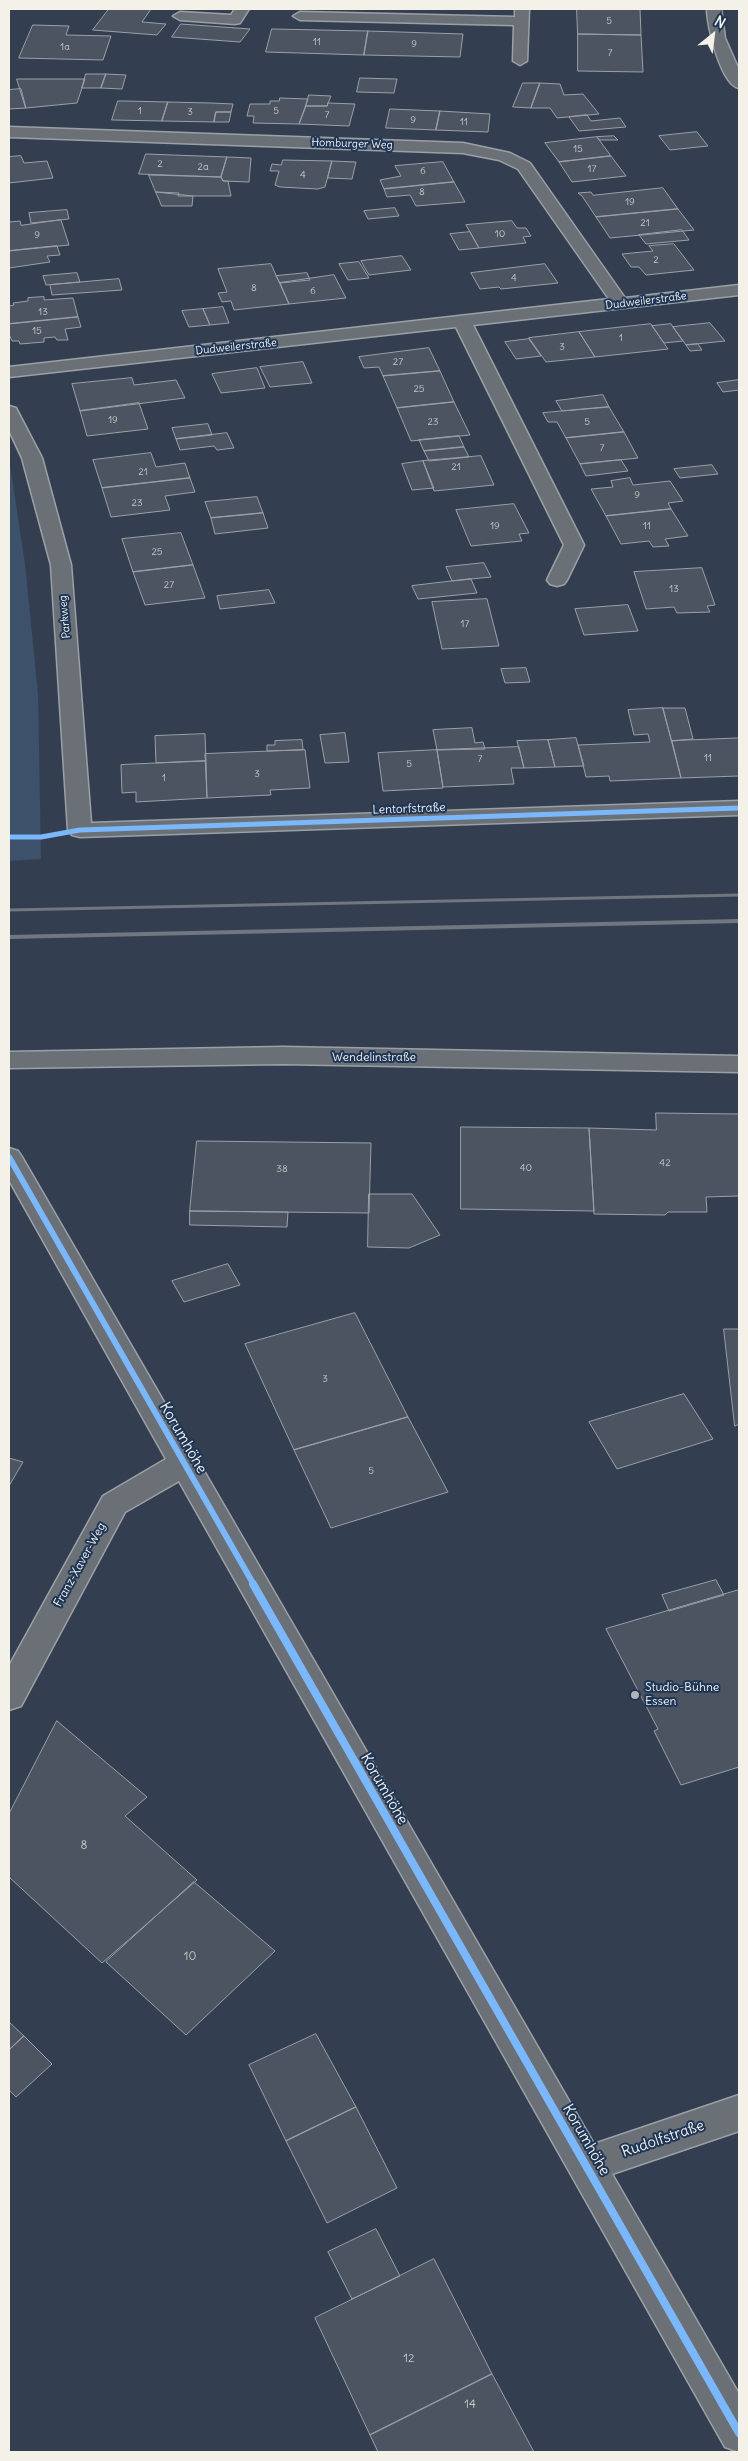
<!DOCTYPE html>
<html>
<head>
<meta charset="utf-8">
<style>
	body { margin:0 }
	#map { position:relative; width:748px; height:2461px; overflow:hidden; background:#333f50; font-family:Delius,sans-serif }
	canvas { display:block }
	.frame { position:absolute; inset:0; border:10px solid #f4f1e8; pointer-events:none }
	.north { position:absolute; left:688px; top:10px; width:50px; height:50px; -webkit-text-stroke:4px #1d3557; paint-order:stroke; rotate:29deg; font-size:14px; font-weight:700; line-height:20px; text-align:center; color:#f4f1e8 }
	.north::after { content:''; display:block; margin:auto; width:18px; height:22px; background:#f4f1e8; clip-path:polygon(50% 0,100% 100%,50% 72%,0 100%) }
</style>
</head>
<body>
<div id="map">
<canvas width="748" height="2461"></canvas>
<div class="frame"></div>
<div class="north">N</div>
</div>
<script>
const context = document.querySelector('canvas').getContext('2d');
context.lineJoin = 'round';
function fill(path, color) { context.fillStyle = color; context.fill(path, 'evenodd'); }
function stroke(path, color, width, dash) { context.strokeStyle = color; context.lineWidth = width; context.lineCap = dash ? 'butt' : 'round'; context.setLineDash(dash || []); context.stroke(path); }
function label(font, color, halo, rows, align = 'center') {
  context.font = font + ' Delius,sans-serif'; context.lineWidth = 4; context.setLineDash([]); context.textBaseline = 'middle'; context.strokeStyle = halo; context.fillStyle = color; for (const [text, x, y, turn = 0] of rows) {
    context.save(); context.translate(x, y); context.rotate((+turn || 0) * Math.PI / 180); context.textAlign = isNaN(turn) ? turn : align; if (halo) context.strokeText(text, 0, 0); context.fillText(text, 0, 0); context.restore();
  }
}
fill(new Path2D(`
	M9,458L25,564L38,694L41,859L9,861Z`), '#3e516b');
const building = new Path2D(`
	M109,9H151L142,22L166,24L157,35L93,30Z
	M577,9H640L641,35L578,34Z
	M181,24L250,29L240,42L172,37Z
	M33,25L69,26L66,35L111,36L103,60L19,58Z
	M272,29L368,31L364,55L266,52Z
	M368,31L463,34L460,57L364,55Z
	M578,34L641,35L643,72L578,71Z
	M86,74H106L101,88H82Z
	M106,74L126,75L122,89L101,88Z
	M360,78L397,79L394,93L357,92Z
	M17,79H85L77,103L26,108Z
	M523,83H540L531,108L513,107Z
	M540,83L560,84L564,95L583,94L599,114L557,118L550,108H531Z
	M21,89L26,108L9,109V90Z
	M309,95L331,96L327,106H306Z
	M280,98L308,99L299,124L253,123L254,116H247L250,104H270V101H279Z
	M118,101H124L168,102L162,121L112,120Z
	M168,102L211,103L233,104L231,112H216L214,122L162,121Z
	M328,103L355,104L349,126L299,124L306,106H327Z
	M390,109L440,111L436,130L386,128Z
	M440,111L490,114L488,132L436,130Z
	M216,112H231L229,122H214Z
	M587,115L591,121L620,118L626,127L579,131L569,117Z
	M697,132L708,146L670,150L659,136Z
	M614,136L618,140H599L597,137Z
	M597,137L611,156L559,162L545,143Z
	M146,154L227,157L221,177L139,174Z
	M21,156L24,163L47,161L53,178L9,183V157Z
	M611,156L626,176L572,182L559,162Z
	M227,157L251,158L249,182L223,181L221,177Z
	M283,160L332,161L325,187L318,189L280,187L275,185L279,171H270L272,164L281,165Z
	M332,161L356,162L352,179L328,178Z
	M443,162L454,182L384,189L380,180L401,176L395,166Z
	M149,175L221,177L223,181H228L231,196H178L179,193L156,192Z
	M454,182L465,202L416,206L410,195L387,197L384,189Z
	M663,188L678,209L596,217L582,196L578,193L591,192L593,195Z
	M156,192L193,196L192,206H162Z
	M395,208L399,216L368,219L364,211Z
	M678,209L694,230L610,238L596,217Z
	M67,210L69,219L31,223L29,213Z
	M61,220L69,245L9,251V222L20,221L21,225Z
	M512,221L517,228H526L531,236L523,237L526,243L479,248L466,225Z
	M682,230L689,240L646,244L639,235Z
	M470,232L479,248L459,250L450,234Z
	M674,244L694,270L646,275L639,267H631L622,254L653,251L649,246Z
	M57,246L60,255L47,256L50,262L9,268V251Z
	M402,256L411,270L369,275L361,261Z
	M359,262L369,278L348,280L339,264Z
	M271,264L289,304L234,310L231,301L222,302L218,293L227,292L218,269Z
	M545,264L558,283L501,289L499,287L480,289L471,273Z
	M77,273L80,282L46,285L43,276Z
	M307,273L310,280L280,283L276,276Z
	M334,275L346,298L289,304L280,283Z
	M119,279L122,290L52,295L50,285Z
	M44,297V300L73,298L78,317L9,324V306L14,305L13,303L28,301V298Z
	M223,307L229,323L210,325L203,309Z
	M203,309L210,325L189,327L182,311Z
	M78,317L81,327L65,329L68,340H57L55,337L44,338V342L20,344L19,341H12L9,334V324Z
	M710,323L725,341L686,345L673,327Z
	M651,324L668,349L595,357L579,332Z
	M671,324L673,327L683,341L664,343L652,326Z
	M579,332L595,357L546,362L529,338Z
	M529,339L541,356L516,359L505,342Z
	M698,344L702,350L690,351L686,345Z
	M429,348L440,371L383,376L379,367L364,368L359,357Z
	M303,362L312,383L270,387L260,367Z
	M257,368L265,388L221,393L212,374Z
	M440,371L454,402L397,408L383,376Z
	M132,378L134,385L176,380L185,398L80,411L72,384Z
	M739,380V390L723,392L717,383Z
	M603,395L609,407L562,411L556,401Z
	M454,402L470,435L411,441L397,408Z
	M139,403L148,429L87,436L80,411Z
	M609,407L624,432L566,438L557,422H548L543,413Z
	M208,424L212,435L176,439L172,428Z
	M624,432L638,458L580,464L566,438Z
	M227,433L234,448L217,450L214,446L180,450L176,439Z
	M459,436L464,447L424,451L419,440Z
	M464,447L469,457L429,461L424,451Z
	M151,453L156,467L185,463L190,478L102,488L93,460Z
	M481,456L494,485L434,491L423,461Z
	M621,460L628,471L586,476L580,464Z
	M423,461L434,488L412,490L402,464Z
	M712,465L718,474L680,478L674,469Z
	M190,478L195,492L165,496L170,510L111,517L102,488Z
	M630,478L633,485L670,481L683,501L668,503L671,509L606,516L591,489L613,487L611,481Z
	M257,497L263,513L211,518L205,502Z
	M514,504L529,533L519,534L522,541L471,546L456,510Z
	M671,509L688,536L665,539L669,546L653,547L649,541L621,544L606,516Z
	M263,513L268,528L215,534L211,518Z
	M181,533L193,565L133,572L122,539Z
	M484,563L491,577L452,581L446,567Z
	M193,565L205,598L145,605L133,572Z
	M702,568L715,605L707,606L710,612L677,613L674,607L646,609L634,572Z
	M471,579L477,593L418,599L412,586Z
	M269,590L275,603L220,609L217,596Z
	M487,599L499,646L442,649L432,602Z
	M628,605L638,631L584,635L575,609Z
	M526,668L530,682L505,683L501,669Z
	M663,708L681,778L610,781L609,776L586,777L578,745L650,742L648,734L634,735L628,710Z
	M663,708H685L693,739L672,741Z
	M472,728L475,743L483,742L485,749L437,750L433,730Z
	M345,733L349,762L325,763L320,735Z
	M205,734L206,761L156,763L155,736Z
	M576,738L584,766L555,767L548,740Z
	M737,738H739V776L681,778L672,741Z
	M302,740L303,750L267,751V745H275V741Z
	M548,740L555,767L524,768L517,741Z
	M519,747L524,768H511L514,784L443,787L437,750Z
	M305,750L310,788L270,790L271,795L207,798L205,754Z
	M437,750L443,788L383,791L378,753Z
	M206,761L207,798L136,802V792L122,793L121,765Z
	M656,1113L739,1114V1196L706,1197L707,1212H668L665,1215L594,1214L589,1128L656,1130Z
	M461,1127L589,1128L594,1211L461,1209Z
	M197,1141L371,1143L369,1213L190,1211Z
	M369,1194H412L440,1235L409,1248L368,1247Z
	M190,1211L288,1212L287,1227L190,1225Z
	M228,1264L240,1285L184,1302L172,1281Z
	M355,1313L408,1417L294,1450L245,1344Z
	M724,1329H739V1424L735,1426Z
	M684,1394L713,1439L617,1469L589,1422Z
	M408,1417L448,1492L331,1528L294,1450Z
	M9,1458L23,1462L9,1486Z
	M716,1580L724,1595L669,1611L662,1595Z
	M739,1590V1767L681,1785L654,1731L658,1729L606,1629Z
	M57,1721L147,1797L125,1816L197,1880L102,1963L9,1877V1814Z
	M194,1882L275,1951L186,2035L106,1962Z
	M9,2022L24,2036L9,2050Z
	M316,2034L356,2107L286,2141L249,2065Z
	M24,2036L52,2064L16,2097L9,2090V2050Z
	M356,2107L397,2188L327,2223L286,2141Z
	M376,2229L400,2276L352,2299L328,2252Z
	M434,2259L492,2374L370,2435L315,2318Z
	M492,2374L534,2452H378L370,2435Z`);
fill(building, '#4b5460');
stroke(building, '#9ba0a6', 1);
const lane = new Path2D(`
	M235,9H249L240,23L235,24L180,20L173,16L180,12L231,15Z
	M515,9H529L527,61L520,65L513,61L514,25L300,20L293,16L300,12L515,17Z`);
const street = new Path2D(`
	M707,9H721L725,38L739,70V88C721,85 707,26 707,9Z
	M9,127L463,143L510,153L530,163L625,298L739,285V295L473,325L584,545L567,580L564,584L557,586L550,584L547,580L564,545L456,327L9,377V367L609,299L518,169L499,160L463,153L9,137Z
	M9,406L16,408L18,412L42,458L71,565L91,823L739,801V815L80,837L72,835L68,830L51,565L22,458L9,430Z
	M283,1047L739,1056V1072L283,1064L9,1068V1052Z
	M9,1148L18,1151L22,1157L594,2144L739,2095V2131L612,2174L739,2394V2452L725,2447L179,1481L125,1512L21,1706L9,1710V1666L103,1496L166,1459L9,1180Z`);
stroke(lane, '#9ba0a6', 3);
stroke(street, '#9ba0a6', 3);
fill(lane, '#6b7077');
fill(street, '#6b7077');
stroke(new Path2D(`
	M9,910L739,895`), '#72777f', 3);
stroke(new Path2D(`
	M9,937L739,921`), '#72777f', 4);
stroke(new Path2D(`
	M9,837H41L80,830L739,808`), '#7ab7fb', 5);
stroke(new Path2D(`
	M9,1157L254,1585`), '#7ab7fb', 6);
stroke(new Path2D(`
	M253,1584L739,2433`), '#7ab7fb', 8);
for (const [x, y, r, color] of [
	[635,1695,5,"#b0b3b3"]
]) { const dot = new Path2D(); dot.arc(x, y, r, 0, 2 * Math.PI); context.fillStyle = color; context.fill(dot); stroke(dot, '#1d3557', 2); }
label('10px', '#cacac6', null, [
	["5",609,21],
	["11",317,42],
	["9",414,44],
	["1a",65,47],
	["7",610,53],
	["1",140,111],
	["5",276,111],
	["3",190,112],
	["7",327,115],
	["9",413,120],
	["11",464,122],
	["15",578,149],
	["2",160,164],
	["2a",203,167],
	["17",592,169],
	["6",423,171],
	["4",303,175],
	["8",422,192],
	["19",630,202],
	["21",645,223],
	["10",500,234],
	["9",37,235],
	["2",656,260],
	["4",514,278],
	["8",254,288],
	["6",313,291],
	["13",43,312],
	["15",37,331],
	["1",621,338],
	["3",562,347],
	["27",398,362],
	["25",419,389],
	["19",113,420],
	["23",433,422],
	["5",587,422],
	["7",602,448],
	["21",456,467],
	["21",143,472],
	["9",637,495],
	["23",137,503],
	["19",495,526],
	["11",647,526],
	["25",157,552],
	["27",169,585],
	["13",674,589],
	["17",465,624],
	["11",708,758],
	["7",480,759],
	["5",409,764],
	["3",257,774],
	["1",164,778],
	["42",665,1163],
	["40",526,1168],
	["38",282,1169],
	["3",325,1379],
	["5",371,1471]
]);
label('11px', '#f4f1e8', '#1d3557', [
	["Homburger Weg",352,144,2],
	["Dudweilerstraße",646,301,-7],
	["Dudweilerstraße",236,347,-6],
	["Parkweg",65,617,-95]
]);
label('12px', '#f4f1e8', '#1d3557', [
	["Lentorfstraße",409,809,-2],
	["Wendelinstraße",374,1058],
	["Franz-Xaver-Weg",80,1565,-61]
]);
label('12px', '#f4f1e8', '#1d3557', [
	["Studio-Bühne",645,1688],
	["Essen",645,1702]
], 'left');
label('12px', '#cacac6', null, [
	["8",84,1846],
	["10",190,1957],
	["12",409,2359],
	["14",470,2405]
]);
label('15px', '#f4f1e8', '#1d3557', [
	["Korumhöhe",183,1438,60],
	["Korumhöhe",384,1789,60],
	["Rudolfstraße",663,2139,-19],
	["Korumhöhe",586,2140,60]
]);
</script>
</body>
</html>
